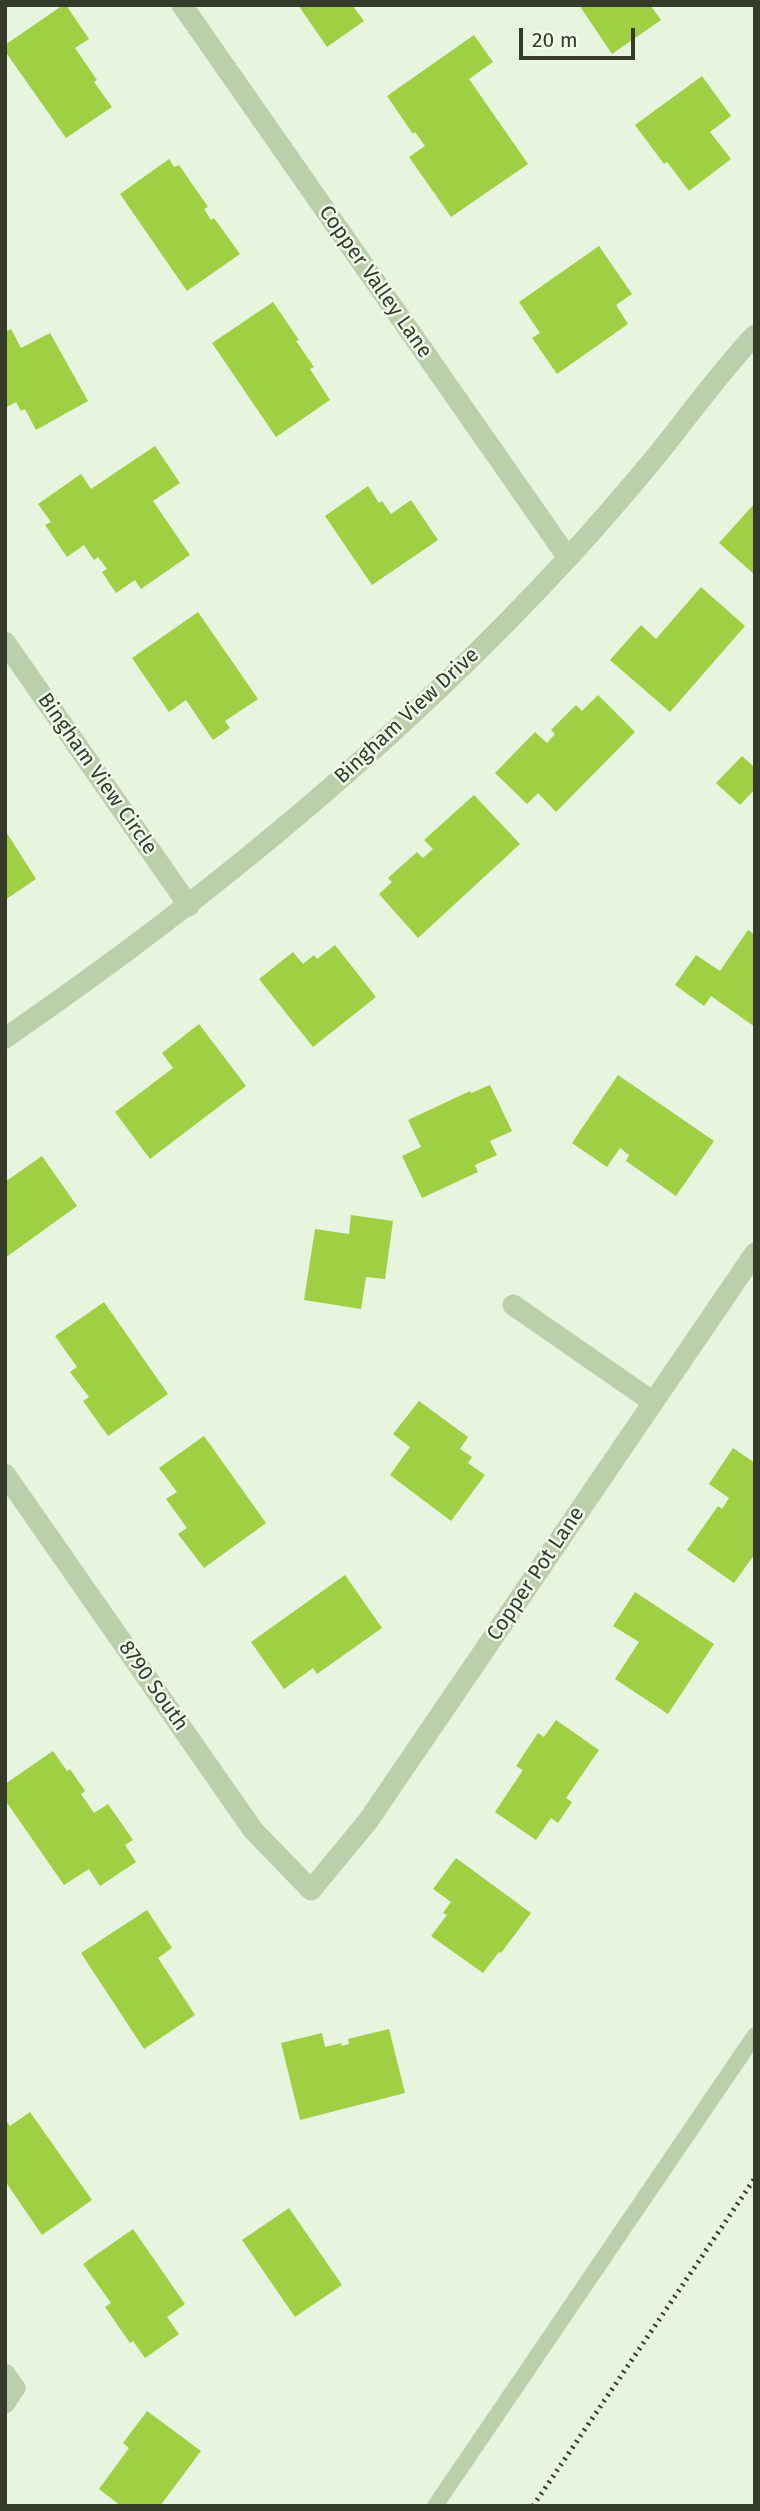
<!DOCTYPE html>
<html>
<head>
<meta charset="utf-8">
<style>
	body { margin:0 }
	#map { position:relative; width:760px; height:2511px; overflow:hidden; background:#e7f5df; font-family:"Fira Sans",sans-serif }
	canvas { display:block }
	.frame { position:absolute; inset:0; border:7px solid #343b2a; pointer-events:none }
	.scale { position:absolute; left:519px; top:28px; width:116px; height:32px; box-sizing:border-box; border:4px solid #343b2a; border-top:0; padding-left:9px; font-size:21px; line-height:24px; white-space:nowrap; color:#343b2a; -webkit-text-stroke:5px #f2fced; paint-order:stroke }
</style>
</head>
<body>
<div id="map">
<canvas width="760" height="2511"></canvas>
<div class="frame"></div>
<div class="scale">20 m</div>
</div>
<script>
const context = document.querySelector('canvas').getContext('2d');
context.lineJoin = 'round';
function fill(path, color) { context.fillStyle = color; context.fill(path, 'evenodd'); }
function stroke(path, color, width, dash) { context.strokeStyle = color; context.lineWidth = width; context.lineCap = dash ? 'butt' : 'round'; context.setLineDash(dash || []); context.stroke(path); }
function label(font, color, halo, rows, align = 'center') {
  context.font = font + ' "Fira Sans",sans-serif'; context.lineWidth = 5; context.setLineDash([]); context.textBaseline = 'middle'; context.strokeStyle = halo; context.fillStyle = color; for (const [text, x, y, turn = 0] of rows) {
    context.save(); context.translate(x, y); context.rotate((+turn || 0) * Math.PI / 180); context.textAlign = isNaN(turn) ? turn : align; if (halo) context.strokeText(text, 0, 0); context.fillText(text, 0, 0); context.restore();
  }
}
fill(new Path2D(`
	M63,5H66L89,39L75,48L97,80L94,82L112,107L66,138L5,51V45Z
	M298,5H352L364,21L327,47Z
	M579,5H650L661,20L612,54Z
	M474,35L493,62L469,79L528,164L451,217L409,157L425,146L415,132L413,134L387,96Z
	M702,76L731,116L710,132L731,159L689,191L667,162L664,164L635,125Z
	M169,159L174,167L179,165L208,207L204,209L211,220L214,218L240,254L187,291L120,194Z
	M599,246L632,294L616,305L628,324L557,374L532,338L540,333L519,302Z
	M273,302L299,340L296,341L314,367L310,369L330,400L276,437L212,343Z
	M11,329L21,348L50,333L88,401L36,430L25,409L21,411L16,402L5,408V332Z
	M155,446L180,483L153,501L190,555L141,589L135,580L116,593L102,572L107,569L98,557L94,560L84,545L67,557L45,525L51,522L38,504L81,474L91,489Z
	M368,486L379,503L382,501L391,514L411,500L438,540L372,585L325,516Z
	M755,503V575L719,543Z
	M701,587L745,626L670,712L610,660L641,625L656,639Z
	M198,612L258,699L225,721L230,728L213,740L186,700L169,712L132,658Z
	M598,695L635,732L556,812L538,793L527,804L495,773L535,732L547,743L555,734L551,730L576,705L582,711Z
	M742,756L755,768V789L740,805L716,783Z
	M474,795L520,844L418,938L379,894L392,882L388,878L417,852L423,858L433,849L424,840Z
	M5,830L36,879L5,900Z
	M748,930L755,935V1027L711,996L704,1006L675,985L696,955L720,971Z
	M335,945L376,997L313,1047L259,979L293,952L303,964L314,955L317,959Z
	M199,1024L246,1086L150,1159L115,1112L173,1068L162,1053Z
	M618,1075L714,1141L676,1196L626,1161L629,1155L620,1148L607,1167L572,1143Z
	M490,1085L512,1131L490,1141L497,1155L475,1165L478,1172L422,1198L402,1156L421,1147L408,1120L470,1091L471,1093Z
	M42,1156L77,1206L5,1258V1182Z
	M351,1215L393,1221L385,1279L366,1277L361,1309L304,1300L315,1229L349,1234Z
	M104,1302L168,1394L108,1436L83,1401L89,1397L70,1372L77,1367L55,1336Z
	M419,1401L468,1437L460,1449L472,1457L468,1463L485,1475L451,1521L390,1475L410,1447L393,1434Z
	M204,1436L266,1523L204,1568L178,1534L187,1528L166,1499L177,1492L159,1468Z
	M733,1448L755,1463V1554L734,1583L687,1550L718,1506L722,1509L729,1498L709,1484Z
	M345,1575L382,1628L317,1674L313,1668L284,1689L251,1642Z
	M635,1592L714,1644L668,1714L615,1679L639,1642L613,1626Z
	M556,1720L599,1750L566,1798L572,1802L558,1823L551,1818L536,1840L495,1812L523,1770L516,1766L538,1733L544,1737Z
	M53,1751L67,1771L70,1769L85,1791L81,1794L94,1813L108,1804L133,1840L125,1845L136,1862L100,1886L89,1869L64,1885L5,1800V1784Z
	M456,1858L531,1913L501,1953L499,1952L483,1973L431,1936L447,1915L443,1913L451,1902L433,1889Z
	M147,1910L172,1948L158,1958L195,2015L144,2049L81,1953Z
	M389,2029L405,2093L300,2120L281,2043L322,2033L325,2047L341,2043L342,2046L349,2044L348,2039Z
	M30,2112L92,2200L42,2235L5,2181V2120L10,2126Z
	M289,2208L342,2285L295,2317L242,2240Z
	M133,2229L185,2304L167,2317L179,2334L145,2358L133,2341L130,2343L105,2307L111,2303L83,2264Z
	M147,2411L201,2451L160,2506H121L99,2489L129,2448L123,2443Z`), '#9fcf43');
stroke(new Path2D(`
	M435,2506L755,2035`), '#bacfaa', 16);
stroke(new Path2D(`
	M182,5L568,558
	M5,642L189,906
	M5,1038C209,898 400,740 568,558C599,524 629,489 658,454C690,414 720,372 755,335
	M513,1305L653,1402
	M5,1474L253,1830L311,1890L368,1821L755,1253
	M5,2374L15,2388L5,2403`), '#bacfaa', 21);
stroke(new Path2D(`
	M533,2506L755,2178`), '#343b2a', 5, [2, 5]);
label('21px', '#343b2a', '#f2fced', [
	["Copper Valley Lane",375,282,55],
	["Bingham View Drive",407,716,-43],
	["Bingham View Circle",97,774,55],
	["Copper Pot Lane",536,1574,-56],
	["8790 South",153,1686,55]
]);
</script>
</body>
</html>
